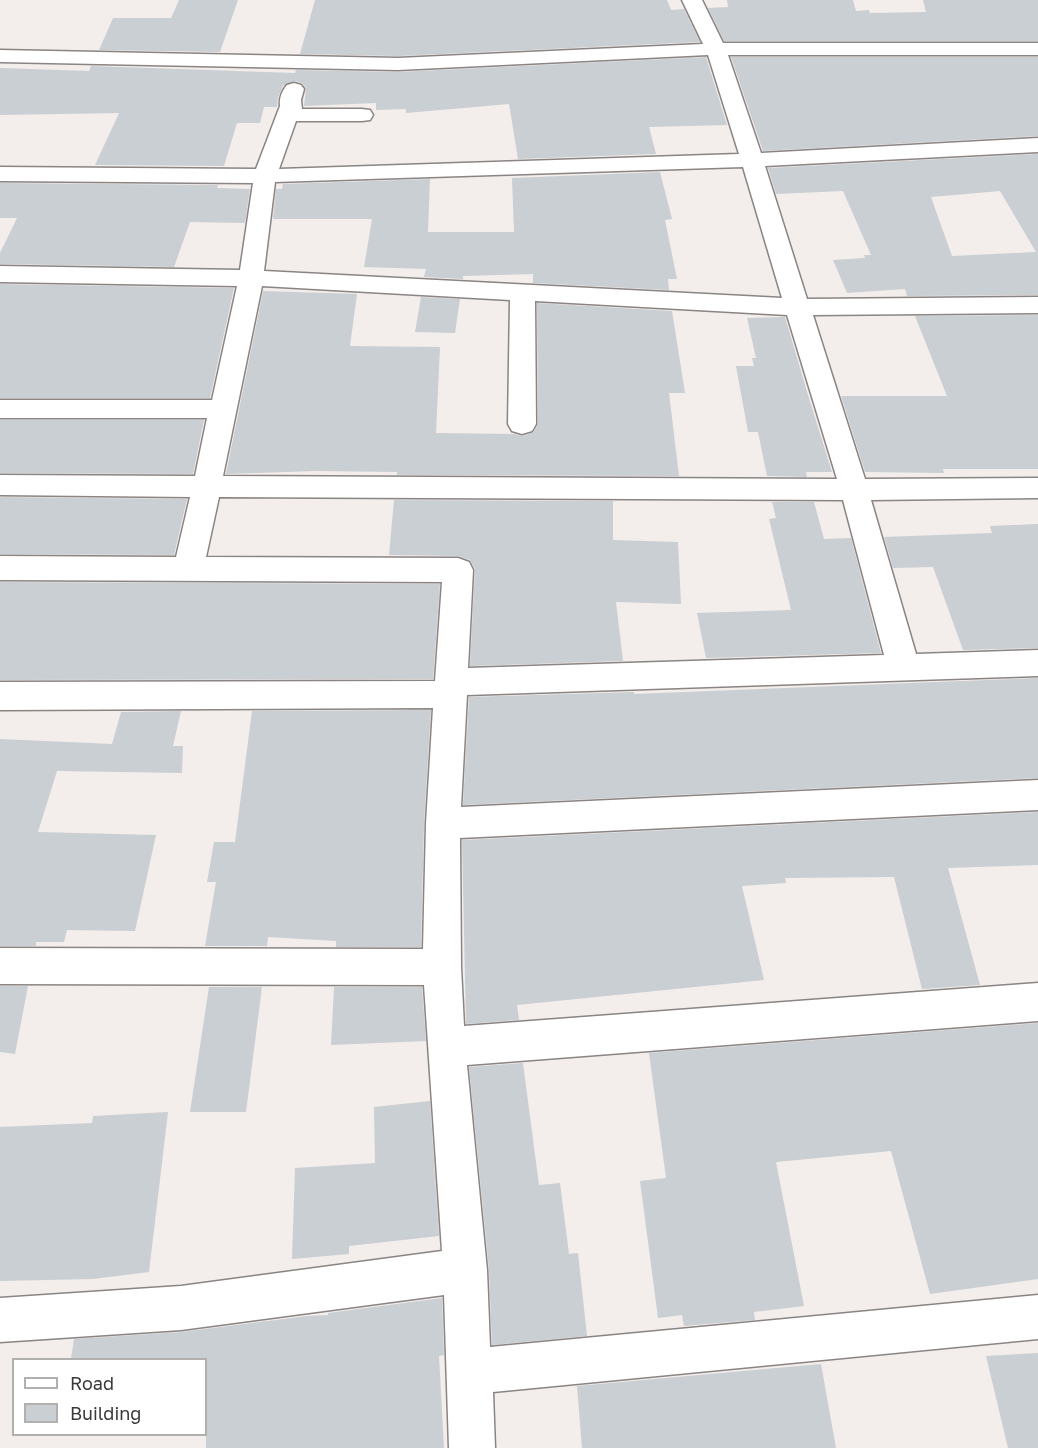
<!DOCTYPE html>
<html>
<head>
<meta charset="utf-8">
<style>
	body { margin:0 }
	#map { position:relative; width:1038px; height:1448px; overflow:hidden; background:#f3edeb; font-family:"Golos Text",sans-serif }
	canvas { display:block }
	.legend { position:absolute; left:12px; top:1358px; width:195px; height:78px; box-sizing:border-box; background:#fff; border:2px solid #b1b0af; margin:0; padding:8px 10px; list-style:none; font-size:18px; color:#3b3938 }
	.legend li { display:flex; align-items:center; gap:12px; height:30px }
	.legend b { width:30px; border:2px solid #b1b0af }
</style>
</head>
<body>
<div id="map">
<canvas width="1038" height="1448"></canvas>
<ul class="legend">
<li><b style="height:8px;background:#fff"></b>Road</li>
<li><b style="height:16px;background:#c9cfd2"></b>Building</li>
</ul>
</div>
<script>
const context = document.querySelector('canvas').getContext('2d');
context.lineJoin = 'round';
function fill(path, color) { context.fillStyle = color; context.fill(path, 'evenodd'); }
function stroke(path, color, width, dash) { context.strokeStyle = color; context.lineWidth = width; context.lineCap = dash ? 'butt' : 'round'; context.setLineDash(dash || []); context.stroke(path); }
fill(new Path2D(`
	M179,0H238L220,52L99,50L113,18H171Z
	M315,0H667L671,10L684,9L700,42L398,56L300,54Z
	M727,0H853L856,11L869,10L870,13L926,12L923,0H1038V41H724L708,8L728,7Z
	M706,57L727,125L649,127L656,154L518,159L509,104L406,113V109L376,110V103L304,106L306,88L302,83L295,81L283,86L278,97L277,107H264L260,123H237L224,166L95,165L119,113L0,115V68L89,71L91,66L295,73L296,70L398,72Z
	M731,57H1038V136L763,151Z
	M1038,154V295L907,296L905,289L847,293L833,260L865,258L864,255H871L843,191L776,194L768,168ZM1000,191L1036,252L952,256L931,197Z
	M660,172L672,219L665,220L677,279H668L669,290L533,283V274L463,276V279L424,277L426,269L364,267L372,219H273L276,189H282L283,184L430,179L428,232H514L512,178Z
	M0,183L218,185L217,188L250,189L245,223L190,222L174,267L0,264V253L17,218H0Z
	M0,284L234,288L210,398H0Z
	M263,291L357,294L350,346L440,347L436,433L514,434L523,436L534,432L538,424L537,303L672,311L685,393H669L679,476L397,475V472L316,471L226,474Z
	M421,297L460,299L455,333L415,332Z
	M1038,315V469H943L944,473L865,472L841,396H947L915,316Z
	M785,317L808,395L832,472H806L807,477L767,476L758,432H748L736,366H754L752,358H756L747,318Z
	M0,420H204L193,474L0,473Z
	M0,497L187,499L174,555L0,554Z
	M394,500L613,501V540L678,542L681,604L616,602L623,661L470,666L475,569L470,560L458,556L389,555Z
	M772,502H814L824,539L851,538L881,653L706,658L697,613L791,610L769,519L776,518Z
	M1038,524V648L963,650L933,567L893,568L884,537L992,533L990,526Z
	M0,582L440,584L433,679L0,680Z
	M1038,678V778L463,805L469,697L634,692V694Z
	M431,710L424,823L421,947H336V941L268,937L267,946H205L216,882H207L214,842H235L252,711Z
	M181,711L173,746H183L182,773L57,771L38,832L156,835L135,931L67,930L64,942H36V946H0V739L112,744L121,712Z
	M1038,812V865L948,868L980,985L922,989L894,877L785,878L786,883L742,886L764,980L517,1005L519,1020L466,1024L462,840Z
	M0,986H28L15,1054L0,1052Z
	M209,987H262L246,1112H190Z
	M334,987H422L426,1041L331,1045Z
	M1038,1023V1279L930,1294L891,1151L776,1162L804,1306L754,1312L755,1320L684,1326L682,1315L658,1318L640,1181L666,1178L649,1053Z
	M523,1063L539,1185L560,1183L569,1254L578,1253L587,1336L492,1345L489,1270L469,1067Z
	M430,1101L439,1236L349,1246V1254L292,1259L295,1168L375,1163L374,1107Z
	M168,1112L149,1272L93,1279L0,1281V1127L92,1123L93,1116Z
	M442,1298L444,1355L439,1356L444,1448H206V1359H71L74,1339L181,1332L307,1316L328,1315V1313Z
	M1038,1353V1448H1008L986,1356Z
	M821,1364L836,1448H582L577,1386Z`), '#c9cfd2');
const street = new Path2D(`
	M682,0H702L723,43H1038V55H728L761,153L1038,138V152L765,166L807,299L1038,297V313L813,315L865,479L1038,478V498L871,500L916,654L1038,650V676L467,695L461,807L1038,780V810L460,838L461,967L464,1026L1038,983V1021L467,1065L487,1270L490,1347L1038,1295V1339L493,1392L495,1448H449L444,1295L181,1330L0,1342V1298L181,1286L442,1251L424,985L0,984V948L423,949L426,823L433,708L0,710V682L435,681L442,582L0,580V556L176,557L190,497L0,495V475L195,476L207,418H0V400H212L237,286L0,282V266L240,270L253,183L0,181V167L256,169L280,106C279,98 282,91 287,85L294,83L301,85L304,89L301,100L302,109H362L370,110L373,115L370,120L362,121H296L279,169L739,154L708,55L398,70L0,62V50L398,58L703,44ZM743,167L782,298L264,271L275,182ZM262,286L510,300L508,424L512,431L522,434L532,431L536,424L535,301L787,315L837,479L223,476ZM219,497L843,500L884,655L468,668L473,570L469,562L458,558L206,557Z`);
stroke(street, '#8a8483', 3);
fill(street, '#fff');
</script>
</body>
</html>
